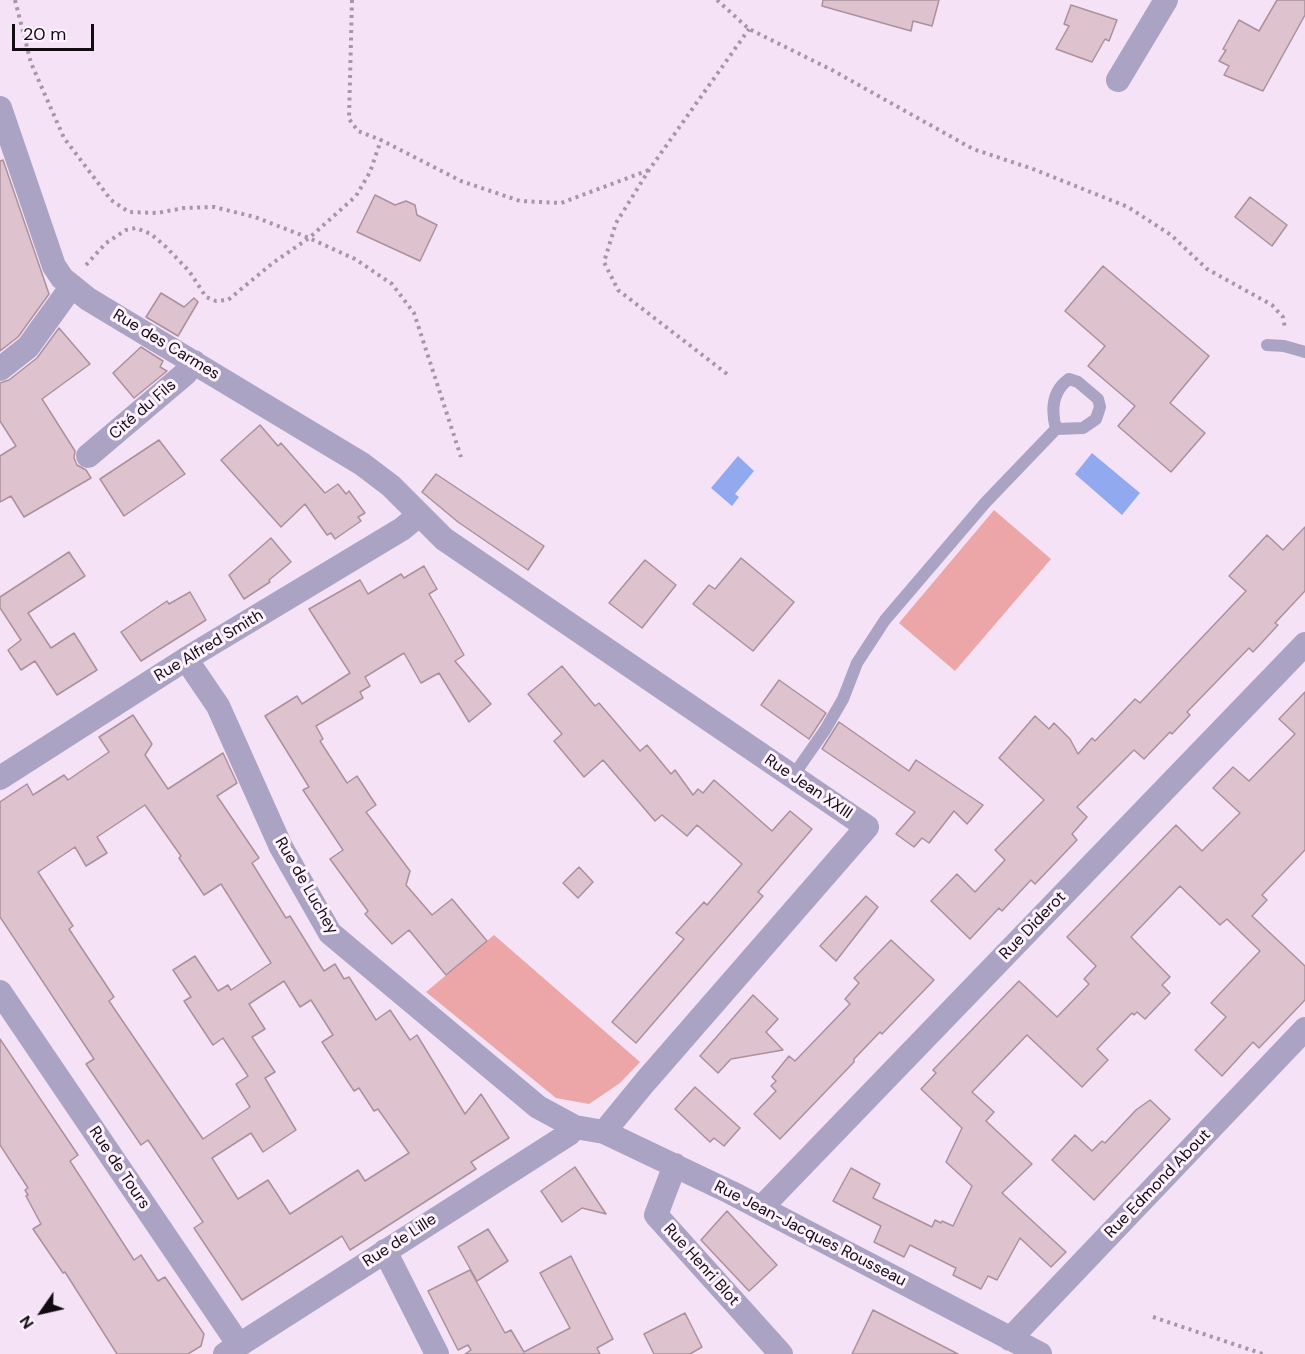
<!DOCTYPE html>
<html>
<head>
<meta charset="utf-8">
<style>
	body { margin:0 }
	#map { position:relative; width:1305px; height:1354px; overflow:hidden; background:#f5e2f7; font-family:"DM Sans",sans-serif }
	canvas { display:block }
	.north { position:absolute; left:12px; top:1282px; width:60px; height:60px; -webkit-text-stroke:4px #fef2ff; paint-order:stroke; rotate:236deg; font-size:16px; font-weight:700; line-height:24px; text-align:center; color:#120b12 }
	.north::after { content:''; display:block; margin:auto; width:21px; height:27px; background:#120b12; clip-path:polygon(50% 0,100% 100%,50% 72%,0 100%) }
	.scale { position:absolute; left:12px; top:24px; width:82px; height:27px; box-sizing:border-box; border:3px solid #120b12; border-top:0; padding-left:8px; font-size:18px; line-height:21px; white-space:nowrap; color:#120b12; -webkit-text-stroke:4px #fef2ff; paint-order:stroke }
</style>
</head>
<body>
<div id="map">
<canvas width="1305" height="1354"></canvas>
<div class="north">N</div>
<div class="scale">20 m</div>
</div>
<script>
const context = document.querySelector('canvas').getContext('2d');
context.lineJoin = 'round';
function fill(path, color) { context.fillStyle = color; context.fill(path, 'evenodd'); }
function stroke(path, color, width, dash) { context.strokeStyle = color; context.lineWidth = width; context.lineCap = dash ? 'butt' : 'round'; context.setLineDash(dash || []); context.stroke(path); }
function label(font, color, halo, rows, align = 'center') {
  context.font = font + ' "DM Sans",sans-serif'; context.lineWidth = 6; context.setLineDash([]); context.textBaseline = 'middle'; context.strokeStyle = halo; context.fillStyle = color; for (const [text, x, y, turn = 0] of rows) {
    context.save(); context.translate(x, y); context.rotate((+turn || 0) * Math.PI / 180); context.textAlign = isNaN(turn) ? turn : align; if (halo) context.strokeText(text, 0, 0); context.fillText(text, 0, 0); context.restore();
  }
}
fill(new Path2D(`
	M994,510L1051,559L955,671L899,623Z
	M494,935L640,1062L620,1083L589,1104L556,1098L426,992Z`), '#eca6a8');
fill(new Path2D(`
	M1092,453L1140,493L1122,515L1075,474Z
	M738,456L754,471L735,494L739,497L732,506L711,488Z`), '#91a9ee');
const building = new Path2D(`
	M823,0H939L932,26L913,21L911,31L822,6Z
	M1277,0H1305V15L1263,91L1224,75L1229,66L1219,61L1226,50L1223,49L1239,20L1259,31Z
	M1071,5L1117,20L1109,41L1105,39L1092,62L1056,49L1069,26L1064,24Z
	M3,160L49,294L18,337L0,351V161Z
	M375,195L395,205L406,201L415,205L417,215L437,225L420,261L357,232Z
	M1250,197L1287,225L1272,246L1235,217Z
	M1103,266L1209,356L1170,403L1205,433L1171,472L1118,426L1135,406L1088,366L1105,346L1065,311Z
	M161,293L184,307L194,298L198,302L178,336L146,317Z
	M59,328L90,364L42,399L75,451L74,458L77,465L86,470L91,478L24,517L11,496L0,502V456L16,446L0,421V383L9,380L37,358Z
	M141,347L163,361L160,367L167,371L134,398L113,373Z
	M260,425L278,446L281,443L325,493L338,484L346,494L349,491L365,513L358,517L361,521L335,539L331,533L327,535L305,504L281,527L221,460Z
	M159,440L185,474L124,516L100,479Z
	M436,474L544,546L528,570L458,522L422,492Z
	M1305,527V591L1275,623L1278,625L1253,652L1249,648L1187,712L1190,715L1172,734L1170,732L1144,759L1134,750L1077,807L1087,817L1072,834L1077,840L1035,884L1031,880L1002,911L999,908L970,939L931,901L957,874L975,892L1005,860L995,850L1044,800L999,758L1035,716L1049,729L1054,723L1070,739L1078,754L1092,738L1095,741L1135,699L1140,703L1246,591L1229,576L1267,535L1283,550Z
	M271,538L291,562L269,580L270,582L244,599L229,575Z
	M69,552L85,576L28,613L51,648L74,633L97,670L57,695L35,661L21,670L8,650L21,640L0,608V597Z
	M741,558L794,602L753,651L693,604L709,585L715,589Z
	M645,560L676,585L642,628L609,603Z
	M424,566L437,589L429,594L464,655L455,661L491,704L469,722L439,673L421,683L404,653L365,677L370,686L360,692L363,698L316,726L323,739L320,741L347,783L357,776L376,805L366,812L410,871L406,885L432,915L452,899L487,941L446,975L409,930L392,944L365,914L368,911L330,859L343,850L303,790L309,787L265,716L297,696L302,704L350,673L309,609L360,580L368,594L401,574L404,578Z
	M190,592L206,620L141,661L121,632L167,601L169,604Z
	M562,666L595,706L599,703L640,751L647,745L671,774L675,770L693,795L698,789L703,793L714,780L772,831L790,811L812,829L758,892L763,896L636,1043L612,1022L684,939L676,933L704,902L707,905L742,864L697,825L687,836L662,815L655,821L603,760L584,777L554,741L562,734L528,694Z
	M779,680L826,713L809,739L761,705Z
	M1305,692V850L1262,895L1267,900L1252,916L1305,966V1000L1259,1048L1253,1042L1222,1076L1195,1050L1226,1017L1211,1003L1260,951L1227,919L1220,925L1180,886L1131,937L1170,977L1162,985L1170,993L1145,1019L1137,1012L1134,1015L1132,1013L1097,1049L1108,1060L1082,1087L1027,1035L972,1092L994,1112L986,1121L1032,1164L1002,1193L1066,1252L1051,1267L1020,1238L997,1280L988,1276L981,1289L953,1275L956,1268L910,1245L904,1257L874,1242L881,1226L833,1201L851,1168L880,1184L873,1198L932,1227L935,1220L941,1223L942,1221L953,1226L972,1186L946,1162L962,1128L921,1089L936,1073L933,1070L1019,981L1057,1017L1089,984L1084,979L1096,966L1067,937L1176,825L1202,851L1240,813L1213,788L1233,767L1249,781L1295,734L1279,719Z
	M133,715L152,744L145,755L168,789L223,753L237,783L217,796L259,858L252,863L286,918L290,916L324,971L335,964L344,979L349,977L376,1020L390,1010L410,1040L417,1035L465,1114L481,1094L509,1138L471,1162L476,1169L350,1250L342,1236L242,1300L194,1228L203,1222L148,1140L141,1145L86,1064L94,1059L0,917V802L27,784L33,795L64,775L68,780L109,752L99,737ZM145,805L181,856L179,858L204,895L221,884L271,963L231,990L228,985L218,991L195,956L173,970L191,997L184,1001L213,1045L223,1038L248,1076L236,1084L250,1107L203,1139L109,1001L114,997L69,929L73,926L38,872L75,847L86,866L107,853L97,837ZM284,981L300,1007L311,1000L333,1035L322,1042L354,1091L359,1088L374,1111L378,1109L409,1153L365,1181L358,1170L290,1214L268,1180L238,1199L212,1158L251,1133L263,1152L296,1130L265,1078L275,1072L252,1037L265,1029L249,1004Z
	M839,722L909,771L916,760L983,805L967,824L954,811L929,843L922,838L914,847L896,834L915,812L822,749Z
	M579,867L593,882L578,898L563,883Z
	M866,896L878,907L836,961L820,946Z
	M891,940L934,980L882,1034L880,1032L854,1059V1062L780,1139L754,1114L776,1091L771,1086L776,1081L772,1077L789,1056L795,1061L850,1004L845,999L859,983L854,978Z
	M753,995L778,1019L766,1032L783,1050L731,1059L718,1073L700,1056Z
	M0,1039L78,1155L70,1161L134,1260L141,1255L158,1281L165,1277L204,1334L201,1346L188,1354H117L65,1272L63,1273L33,1229L41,1224L26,1196L28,1195L25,1190L28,1188L0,1145Z
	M695,1087L740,1128L724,1146L714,1138L710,1142L675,1109Z
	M1150,1100L1170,1119L1094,1200L1052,1160L1075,1135L1092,1151L1102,1141L1105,1143L1136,1110Z
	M575,1167L606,1214L582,1208L562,1222L541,1191Z
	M727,1211L777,1265L749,1291L701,1240Z
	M488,1229L508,1261L477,1281L458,1247Z
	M571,1256L613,1339L597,1348L600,1354H465L471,1350L468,1345L458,1350L428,1291L470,1270L505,1333L511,1330L524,1352L570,1328L540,1273Z
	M873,1310L958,1354H852Z
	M685,1313L702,1347L690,1354H654L644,1334Z`);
fill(building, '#dec3cf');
stroke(building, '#ab919c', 1.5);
stroke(new Path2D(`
	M15,0L31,63L64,138L111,200L129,212L157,213L184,208L214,207L255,217L309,238L355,259L392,284L414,313L461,457
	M352,0L349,119L358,131L381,140L461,181L520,201L561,203L649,170
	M717,0L749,29L832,70L973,149L1033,169L1128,207L1171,235L1207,269L1272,305L1283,317L1285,328
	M86,265L106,243L126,230L136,228L151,234L165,246L189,271L206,297L216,301L228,300L274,262L309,238L356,196L370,172L381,140
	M727,374L618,290L604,262L616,223L649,170L749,29
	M1153,1317L1263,1354`), '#a697a7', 4, [3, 4.5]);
stroke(new Path2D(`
	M1267,345L1284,346L1305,352
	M793,776L825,730L843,699L857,663L885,620L985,503L1056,429C1051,410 1052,391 1069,379L1078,382L1098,399L1100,407L1096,419L1083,428L1056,429`), '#aba3c4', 12);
stroke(new Path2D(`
	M1118,80L1166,0
	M0,108L54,266L62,278L88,299L362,464L391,486L444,539L867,827L645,1082L604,1132
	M0,369L28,347L72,286
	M88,456L186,373L194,362
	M186,659L218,706L281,847L330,933L538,1107L575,1127L604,1132L732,1193L1040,1354
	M0,778L186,659L402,529L419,515
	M0,992L239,1345
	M675,1165L656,1215L781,1354
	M761,1208L1305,644
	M385,1251L437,1354
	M1010,1339L1305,1029
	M225,1354L569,1134L575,1127`), '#aba3c4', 24);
label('16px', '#120b12', '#fef2ff', [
	["Rue des Carmes",166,345,31],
	["Cité du Fils",143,410,-41],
	["Rue Alfred Smith",209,646,-31],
	["Rue Jean XXIII",808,787,34],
	["Rue de Luchey",306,886,60],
	["Rue Diderot",1033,926,-46],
	["Rue de Tours",119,1168,56],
	["Rue Edmond About",1158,1184,-46],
	["Rue Jean-Jacques Rousseau",810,1234,27],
	["Rue de Lille",400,1241,-33],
	["Rue Henri Blot",701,1265,48]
]);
</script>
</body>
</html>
